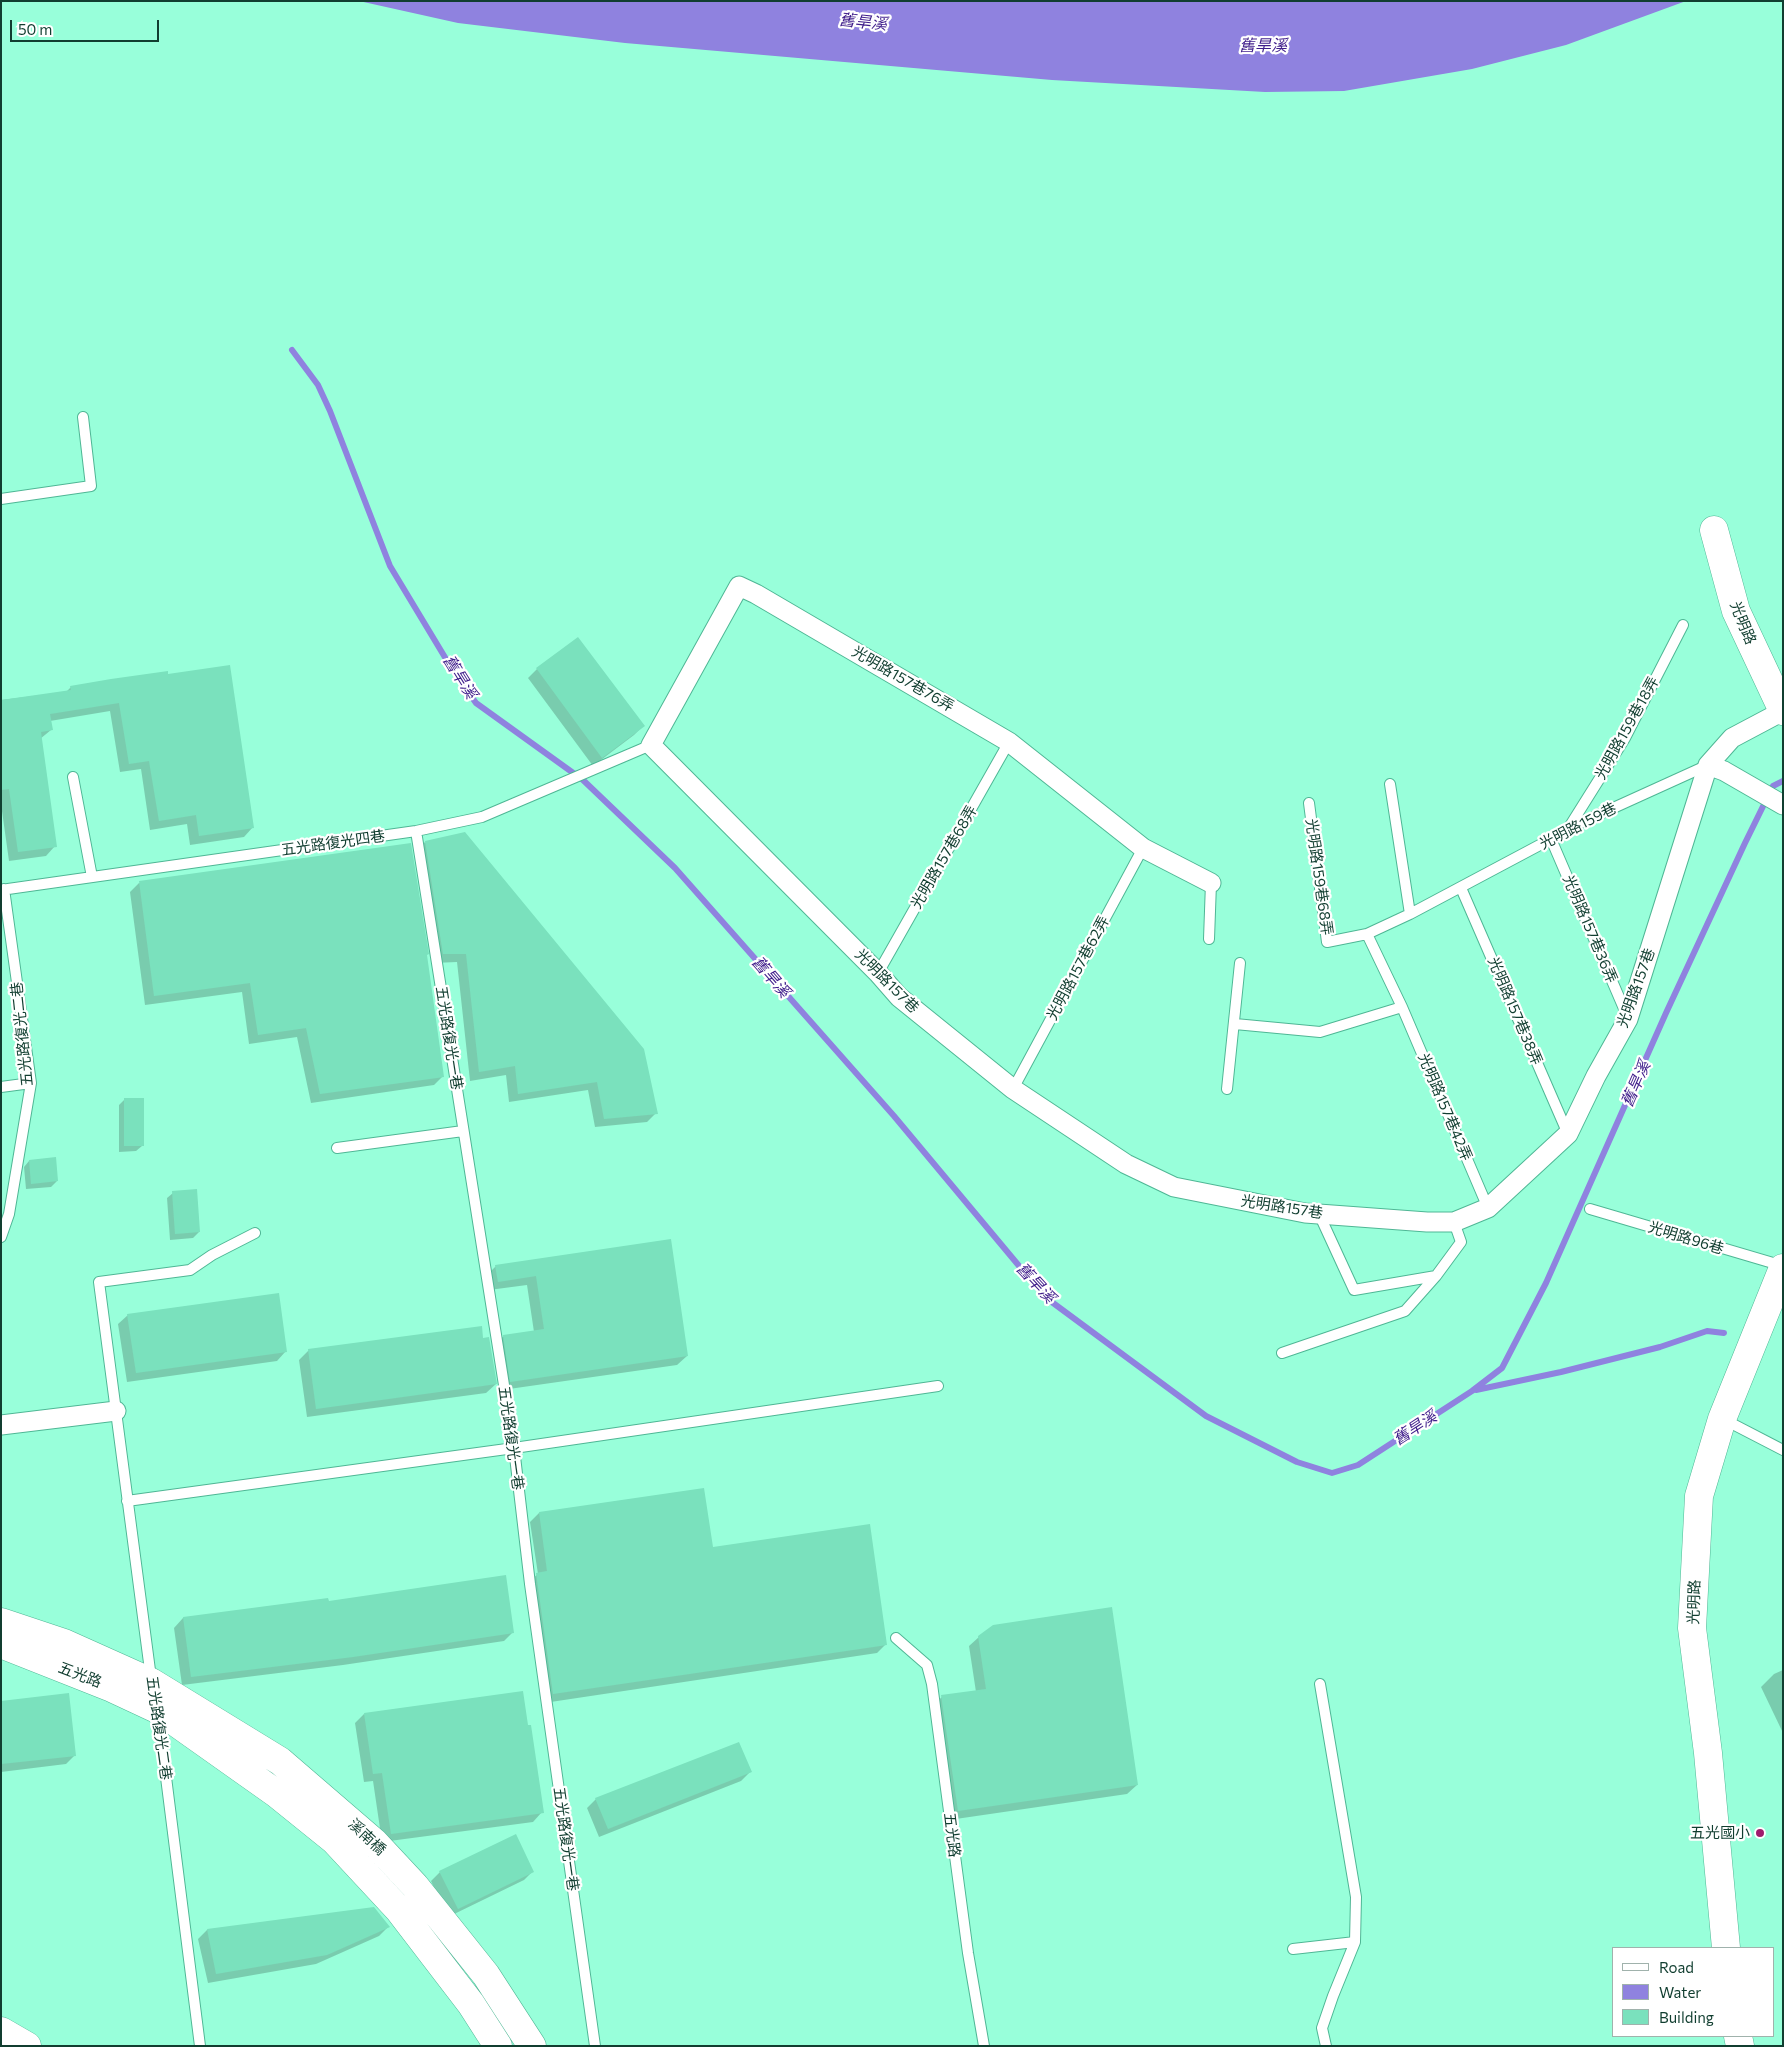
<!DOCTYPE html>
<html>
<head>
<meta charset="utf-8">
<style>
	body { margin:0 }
	#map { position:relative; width:1784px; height:2047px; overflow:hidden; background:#98ffda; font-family:Commissioner,sans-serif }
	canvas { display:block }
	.frame { position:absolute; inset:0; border:2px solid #113e30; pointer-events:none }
	.legend { position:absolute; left:1612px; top:1947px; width:162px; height:90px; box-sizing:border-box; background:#fff; border:1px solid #a0b2ac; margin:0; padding:6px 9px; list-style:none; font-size:15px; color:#113e30 }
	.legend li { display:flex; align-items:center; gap:10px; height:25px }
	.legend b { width:25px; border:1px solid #a0b2ac }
	.scale { position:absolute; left:10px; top:20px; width:149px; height:22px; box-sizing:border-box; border:2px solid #113e30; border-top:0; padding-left:6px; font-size:15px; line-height:18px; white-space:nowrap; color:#113e30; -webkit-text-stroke:4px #fff; paint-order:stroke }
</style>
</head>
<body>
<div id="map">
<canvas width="1784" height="2047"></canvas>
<div class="frame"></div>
<ul class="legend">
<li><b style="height:6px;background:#fff"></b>Road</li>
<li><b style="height:14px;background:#8f82df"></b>Water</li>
<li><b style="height:14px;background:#7ae1bd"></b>Building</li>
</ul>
<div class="scale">50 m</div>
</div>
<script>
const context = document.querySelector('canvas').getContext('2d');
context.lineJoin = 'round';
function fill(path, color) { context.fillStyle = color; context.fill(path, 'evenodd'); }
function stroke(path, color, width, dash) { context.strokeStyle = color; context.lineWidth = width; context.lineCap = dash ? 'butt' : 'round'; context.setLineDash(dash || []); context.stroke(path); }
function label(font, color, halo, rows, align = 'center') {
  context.font = font + ' Commissioner,"Noto Sans TC",sans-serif'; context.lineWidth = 4.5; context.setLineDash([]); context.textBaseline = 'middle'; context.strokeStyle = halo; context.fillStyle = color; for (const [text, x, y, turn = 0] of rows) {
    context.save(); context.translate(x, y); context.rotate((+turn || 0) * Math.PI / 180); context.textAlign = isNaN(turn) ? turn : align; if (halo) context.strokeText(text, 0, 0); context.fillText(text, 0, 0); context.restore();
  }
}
fill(new Path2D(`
	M359,1H1686L1566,45L1472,69L1344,91L1265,92L1052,80L625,43L458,23Z`), '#8f82df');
fill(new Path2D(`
	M578,639L643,726L634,735L593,766L528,678L537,669Z
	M111,681L253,827L244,837L190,845L187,824L150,830L141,769L120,772L110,711L50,721L51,730L40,739L55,846L46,856L9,861L1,804V700L66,692L71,687Z
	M425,842L656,1113L647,1122L595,1127L588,1090L509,1102L506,1075L470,1081L457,962L434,963L416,852Z
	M139,883L426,956L443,1076L434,1085L311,1103L297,1037L249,1044L242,992L145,1005L130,892Z
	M125,1099L142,1146L136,1151L119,1152V1105Z
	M29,1161L57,1181L51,1187L26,1189L24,1167Z
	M173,1193L199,1232L193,1238L170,1240L167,1198Z
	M670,1240L687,1356L677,1365L502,1390L494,1345L504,1336L534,1332L527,1285L489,1290L487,1275L496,1266Z
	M128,1315L286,1351L277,1361L127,1382L118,1324Z
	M482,1339L496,1384L486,1393L307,1417L299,1360L309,1350Z
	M539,1513L712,1548L886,1644L877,1653L544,1703L527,1583L538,1574L530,1522Z
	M328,1603L513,1632L504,1641L343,1665L182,1685L174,1628L183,1618Z
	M979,1637L1137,1785L1127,1794L949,1820L932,1706L942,1697L976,1692L969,1646Z
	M1783,1670V1733L1761,1687L1774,1674Z
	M1,1702L75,1755L66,1764L1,1772Z
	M364,1714L542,1812L533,1822L382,1842L373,1781L364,1782L355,1723Z
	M750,1772L741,1781L599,1837L587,1808L596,1799Z
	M533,1871L524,1880L448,1917L431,1881L440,1872Z
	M388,1927L379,1936L316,1964L208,1983L198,1939L207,1930Z`), '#0003');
stroke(new Path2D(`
	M292,350L318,385L330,411L390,566L452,669L476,703L583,780L675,868L894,1116L1045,1297L1206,1416L1297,1462L1332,1473L1358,1465L1472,1391L1502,1368L1546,1283L1666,1013L1745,843L1773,786L1783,781
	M1476,1390L1561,1372L1660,1347L1707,1331L1724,1333`), '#8f82df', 6);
fill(new Path2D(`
	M578,637L645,726L602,758L536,668Z
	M230,665L254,828L199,836L196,815L159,821L149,761L129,764L119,703L50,714L53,730L41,732L57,847L18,852L9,789L1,790V700L71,690L70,686L111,679L168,671V674Z
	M465,832L644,1049L658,1114L604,1119L597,1082L518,1094L515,1066L479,1072L466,954H443L425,841Z
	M411,843L429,954L427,955L444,1077L320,1094L306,1028L258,1035L250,983L154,996L139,881Z
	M124,1098H144V1146H124Z
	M56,1157L58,1181L31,1184L29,1160Z
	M197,1189L200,1232L175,1234L172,1191Z
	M671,1239L688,1356L510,1382L503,1335L544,1329L536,1276L498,1282L495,1265Z
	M279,1293L287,1352L136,1373L127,1314Z
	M482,1326L483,1338L489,1337L497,1384L316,1409L308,1349Z
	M704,1488L713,1547L870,1524L887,1645L553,1694L536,1573L547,1571L539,1512Z
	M506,1575L514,1633L353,1657L191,1677L183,1617L328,1598L329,1601Z
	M1112,1607L1138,1785L958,1811L941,1695L986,1689L978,1636L993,1625Z
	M523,1691L528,1725H531L544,1813L391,1834L382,1773L373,1774L364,1713Z
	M69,1693L76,1756L1,1764V1701Z
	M739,1742L752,1772L608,1829L595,1798Z
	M516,1834L534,1872L458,1909L439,1871Z
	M374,1907L390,1927L327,1955L216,1974L207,1929Z`), '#7ae1bd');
const lane = new Path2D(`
	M1,499L91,486L83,417
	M73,777L92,877
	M1390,784L1410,914
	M1309,803L1327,942L1367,934L1410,914L1551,839L1567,829L1708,765
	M1568,829L1625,738L1683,625
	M416,831L514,1448L530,1584L595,2046
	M1551,839L1628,1018
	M1461,888L1568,1134
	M1,890L416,831L482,817L651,745
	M1367,934L1402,1007L1488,1208
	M1209,939L1211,883
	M878,973L1009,742
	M1235,1024L1320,1032L1402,1007
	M1,1087L31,1083
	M1013,1089L1143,848
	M1227,1089L1240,963
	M337,1148L463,1131
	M1590,1209L1783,1266
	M1319,1214L1354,1290L1436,1276
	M1,1237L9,1214L31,1083L4,889
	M1282,1353L1405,1311L1436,1276L1461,1242L1454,1222
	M1723,1419L1783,1450
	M127,1501L514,1448L938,1386
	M896,1638L927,1665L932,1684L968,1953L984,2046
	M151,1678L99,1282L190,1270L212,1255L255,1233
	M1320,1684L1356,1897L1355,1942L1333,1996L1322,2028L1326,2046
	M158,1714L200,2046
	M1293,1949L1355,1942`);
const street = new Path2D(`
	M1708,765L1724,771L1783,805
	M1211,883L1143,848L1009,742L756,594L739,586L651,745L878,973L899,997L1013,1089L1126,1164L1174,1187L1305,1213L1427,1222H1454L1488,1208L1568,1134L1596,1076L1628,1019L1708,765L1732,738L1783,711
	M1,1425L116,1411`);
const secondary = new Path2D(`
	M1714,530L1736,611L1783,711
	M1,1622L64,1643L151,1682L280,1761L374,1842L415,1886L486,1975L532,2046
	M1,1644L112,1688L157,1709L277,1794L334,1840L399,1910L471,2004L498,2046
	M1726,1948L1708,1753L1692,1628L1699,1496L1722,1419L1783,1268
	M1,2031L27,2046
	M1738,2036L1740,2046`);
stroke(lane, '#4fb795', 12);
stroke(street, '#4fb795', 21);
stroke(secondary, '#4fb795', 29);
stroke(lane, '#fff', 10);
stroke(street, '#fff', 19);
stroke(secondary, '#fff', 28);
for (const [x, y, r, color] of [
	[1760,1833,5,"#9f1c6d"]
]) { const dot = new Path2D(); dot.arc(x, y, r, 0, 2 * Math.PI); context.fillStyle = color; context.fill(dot); stroke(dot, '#fff', 2); }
label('15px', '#113e30', '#fff', [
	["光明路",1743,623,68],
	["光明路157巷76弄",903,679,30],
	["光明路159巷18弄",1627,728,-61],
	["光明路159巷",1578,826,-27],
	["五光路復光四巷",333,843,-8],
	["光明路157巷68弄",944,857,-60],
	["光明路159巷68弄",1319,877,82],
	["光明路157巷36弄",1590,929,67],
	["光明路157巷62弄",1078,968,-62],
	["光明路157巷",887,981,45],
	["光明路157巷",1636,988,-70],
	["光明路157巷38弄",1515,1011,67],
	["五光路復光二巷",22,1034,-96],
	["五光路復光一巷",449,1038,81],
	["光明路157巷42弄",1445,1107,67],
	["光明路157巷",1282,1207,9],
	["光明路96巷",1686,1238,17],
	["五光路復光一巷",511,1438,82],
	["光明路",1694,1602,-88],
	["五光路",80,1675,21],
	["五光路復光二巷",159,1728,82],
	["五光路",952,1835,83],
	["溪南橋",367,1837,43],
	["五光路復光一巷",566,1839,82]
]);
label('15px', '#113e30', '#fff', [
	["五光國小",1750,1833]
], 'right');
label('italic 16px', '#3e1c8a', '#fff', [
	["舊旱溪",863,22,6],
	["舊旱溪",1263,46],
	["舊旱溪",460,677,58],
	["舊旱溪",771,977,49],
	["舊旱溪",1636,1084,-66],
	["舊旱溪",1036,1283,47],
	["舊旱溪",1415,1428,-33]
]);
</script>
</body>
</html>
